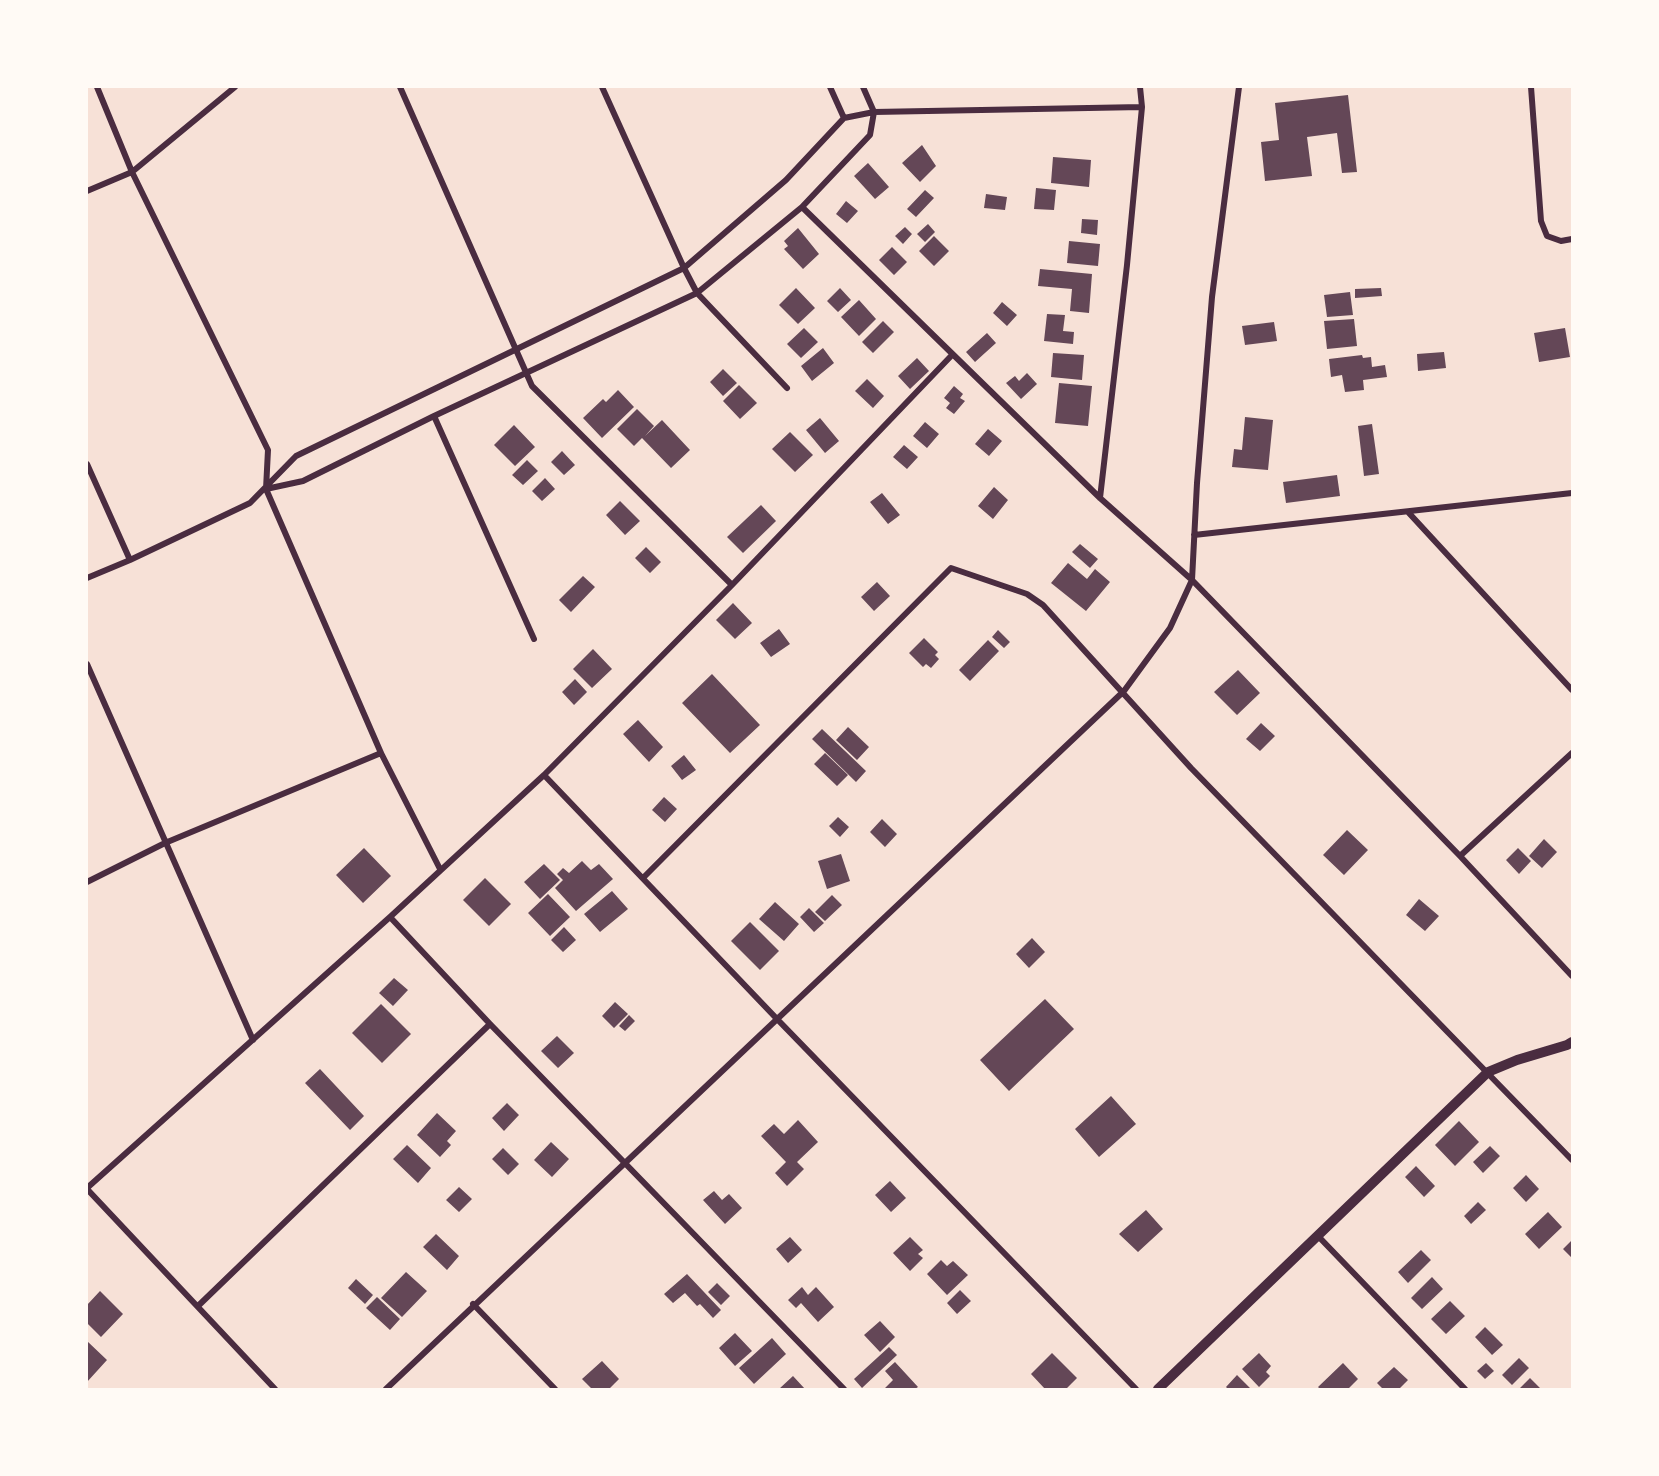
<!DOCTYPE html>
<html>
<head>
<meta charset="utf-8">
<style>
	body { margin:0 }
	#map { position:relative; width:1659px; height:1476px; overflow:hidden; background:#f7e1d7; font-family:Manrope,sans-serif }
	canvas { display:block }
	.frame { position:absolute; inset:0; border:88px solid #fffaf5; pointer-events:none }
</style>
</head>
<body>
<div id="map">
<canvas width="1659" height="1476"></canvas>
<div class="frame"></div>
</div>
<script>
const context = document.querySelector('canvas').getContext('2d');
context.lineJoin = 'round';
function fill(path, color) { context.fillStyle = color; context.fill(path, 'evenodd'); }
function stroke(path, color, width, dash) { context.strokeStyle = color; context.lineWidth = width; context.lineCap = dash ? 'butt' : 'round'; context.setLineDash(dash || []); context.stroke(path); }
fill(new Path2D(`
	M1348,95L1357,172L1342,173L1337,133L1307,137L1312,176L1265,181L1261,142L1279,140L1275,103Z
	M922,145L936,166L920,182L902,163Z
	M1053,157L1091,160L1089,187L1051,183Z
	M868,163L889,187L875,199L854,176Z
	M1036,188L1056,190L1054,210L1034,209Z
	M925,190L934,198L916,217L907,209Z
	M986,194L1007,197L1005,210L984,208Z
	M846,201L858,211L847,223L836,214Z
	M1082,219L1098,220L1097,235L1081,233Z
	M928,224L935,232L925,242L917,234Z
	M905,227L912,234L903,244L895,236Z
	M798,228L819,254L803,269L784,249L788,246L784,241Z
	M934,236L949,251L934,266L919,251Z
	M1069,241L1100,244L1098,266L1067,263Z
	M892,247L907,262L894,275L879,260Z
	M1040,269L1092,274L1089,313L1070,311L1072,289L1038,286Z
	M796,288L815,308L798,324L779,305Z
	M840,288L851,300L838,312L827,301Z
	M1381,288L1382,296L1355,298V289Z
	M1350,292L1353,315L1327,317L1324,295Z
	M859,300L876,319L859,336L841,317Z
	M1002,302L1017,315L1007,326L993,313Z
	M1047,314L1065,315L1063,331L1074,332L1073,344L1044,341Z
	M1354,319L1357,346L1327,349L1324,321Z
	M883,321L894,332L873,353L862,342Z
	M1274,322L1277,341L1245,345L1242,326Z
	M804,328L818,342L801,358L787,344Z
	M1565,328L1570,357L1539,362L1534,333Z
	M987,333L996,343L975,362L966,352Z
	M823,348L834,363L812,381L801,366Z
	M1444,352L1446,368L1418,371L1417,354Z
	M1053,353L1084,355L1082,380L1051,377Z
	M1362,355L1363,358L1371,357L1372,367L1385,365L1387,377L1363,380L1364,390L1345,392L1342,375L1331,377L1329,359Z
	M917,358L929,371L910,389L898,376Z
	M723,369L737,383L723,396L710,382Z
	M1027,373L1037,384L1021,399L1006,383L1015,376L1019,381Z
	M867,379L884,396L873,408L855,391Z
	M1059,383L1092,386L1088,426L1055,423Z
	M739,385L757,403L740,419L723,401Z
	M954,386L963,394L960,398L965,401L954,414L946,408L950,403L944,398Z
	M618,390L634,407L602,438L583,418L603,399L606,402Z
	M637,409L654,426L645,436L662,420L690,450L671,468L642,438L634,446L617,429Z
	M1245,417L1273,420L1268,470L1232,467L1234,449L1242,450Z
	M820,418L839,441L825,453L806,430Z
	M925,422L939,434L927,448L913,436Z
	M1372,424L1379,474L1364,476L1358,426Z
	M514,425L535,447L515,466L494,445Z
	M988,429L1002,441L989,456L975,444Z
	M790,432L813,455L795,472L772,449Z
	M904,445L918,457L907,469L893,457Z
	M562,451L575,465L564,475L551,462Z
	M527,460L538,471L523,485L512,475Z
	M1337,475L1340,496L1286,503L1283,482Z
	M545,478L555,489L542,501L532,491Z
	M994,487L1008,500L993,519L978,506Z
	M882,493L900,515L888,524L870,502Z
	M620,501L640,521L625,535L606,515Z
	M761,505L776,521L743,553L727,537Z
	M1080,544L1098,559L1090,568L1072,552Z
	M646,547L661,562L650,573L635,558Z
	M1068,563L1087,579L1095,569L1110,582L1086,611L1051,583Z
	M583,576L595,587L571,612L559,600Z
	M877,582L890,596L874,611L861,597Z
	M733,603L752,623L735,639L716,620Z
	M779,629L790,644L771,657L760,643Z
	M998,630L1010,642L1004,648L992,637Z
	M924,638L938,652L935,655L939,659L931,668L926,664L923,667L909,653Z
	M988,640L999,651L970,681L959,670Z
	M593,649L612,669L592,688L573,669Z
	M1238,670L1260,693L1237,715L1214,692Z
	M712,674L760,725L730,753L682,703Z
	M575,679L587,692L574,705L562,692Z
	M638,720L663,747L649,762L623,734Z
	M1261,723L1275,736L1260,751L1246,739Z
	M848,727L869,747L857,760L836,740Z
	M822,729L866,771L856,782L812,739Z
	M825,753L848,775L837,786L814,764Z
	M684,755L696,770L682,780L671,766Z
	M664,797L677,809L665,822L652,810Z
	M838,817L849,827L840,837L829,826Z
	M882,819L897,834L885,847L870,832Z
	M1347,830L1368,850L1344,875L1323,855Z
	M1544,839L1557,852L1542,868L1529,856Z
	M364,848L391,876L363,903L336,875Z
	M1518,848L1531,861L1519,874L1506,860Z
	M841,854L850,881L827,889L818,861Z
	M582,861L591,870L599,864L613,879L576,911L555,888L563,880L557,874L563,868L569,873Z
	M544,864L560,880L540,899L524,882Z
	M485,878L511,904L489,926L463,900Z
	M612,891L628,909L600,932L584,914Z
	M548,894L570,917L550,936L528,913Z
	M832,895L842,905L825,921L815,912Z
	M1419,899L1439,916L1425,931L1406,915Z
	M775,902L799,924L784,941L759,919Z
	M809,908L824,923L814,932L800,917Z
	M750,922L779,951L760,970L731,941Z
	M564,927L576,940L563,952L551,940Z
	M1032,938L1045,952L1029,968L1016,954Z
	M394,978L408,990L393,1006L379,993Z
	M1045,999L1074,1029L1009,1091L980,1060Z
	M615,1002L628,1014L614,1028L602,1016Z
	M381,1004L411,1034L382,1063L352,1033Z
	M629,1015L635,1021L625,1031L619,1026Z
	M557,1036L574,1053L558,1068L541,1051Z
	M320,1069L364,1116L350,1130L305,1083Z
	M1111,1096L1136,1124L1099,1157L1075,1129Z
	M507,1103L519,1115L504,1131L492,1118Z
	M437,1113L456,1131L447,1141L451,1145L440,1157L417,1135Z
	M798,1120L818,1142L797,1162L804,1169L787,1186L775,1173L786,1162L761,1136L774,1124L784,1134Z
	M1459,1121L1479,1142L1455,1166L1435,1145Z
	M551,1142L569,1159L552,1177L534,1160Z
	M407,1145L431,1168L418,1183L393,1159Z
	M1490,1146L1500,1156L1483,1173L1473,1162Z
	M503,1148L519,1164L508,1175L492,1159Z
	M1416,1166L1435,1186L1424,1197L1405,1177Z
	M1526,1175L1539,1189L1526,1202L1513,1188Z
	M890,1181L906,1198L891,1212L875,1195Z
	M459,1187L472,1199L459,1212L446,1200Z
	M714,1191L722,1200L729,1194L742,1208L725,1224L703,1200Z
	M1478,1202L1486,1210L1471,1224L1464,1216Z
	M1146,1210L1163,1229L1138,1252L1119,1234Z
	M1548,1212L1562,1227L1539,1249L1525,1234Z
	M436,1234L459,1256L447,1270L423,1247Z
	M790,1237L802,1250L788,1263L776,1249Z
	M910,1237L923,1250L918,1254L923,1258L910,1271L893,1253Z
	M1572,1240V1258L1563,1249Z
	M1421,1250L1431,1260L1408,1283L1398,1272Z
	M941,1260L947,1266L953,1261L968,1275L947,1295L927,1274Z
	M406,1272L427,1291L402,1317L381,1298Z
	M687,1274L721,1310L713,1318L700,1304L697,1306L685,1293L673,1303L664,1294Z
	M1432,1277L1443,1289L1422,1309L1411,1298Z
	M356,1279L373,1295L365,1304L348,1288Z
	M717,1283L730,1296L721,1305L708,1292Z
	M802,1287L808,1295L816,1287L834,1307L818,1322L801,1303L796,1308L788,1300Z
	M960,1290L971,1301L957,1314L947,1303Z
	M100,1291L123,1314L101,1337L87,1323V1305Z
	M377,1297L400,1319L390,1330L366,1308Z
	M1450,1301L1465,1316L1446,1334L1431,1319Z
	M880,1321L895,1337L880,1352L864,1335Z
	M1485,1327L1503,1345L1492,1355L1475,1337Z
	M735,1333L752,1351L735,1366L719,1348Z
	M772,1338L786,1354L754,1384L739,1368Z
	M87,1341L107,1360L87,1382Z
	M889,1347L897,1355L862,1388L854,1379Z
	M1052,1353L1077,1378L1066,1389H1045L1031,1374Z
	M1259,1353L1271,1366L1266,1372L1270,1376L1259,1387L1242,1369Z
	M1519,1358L1529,1368L1512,1385L1502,1375Z
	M602,1361L619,1379L609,1389H592L582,1379Z
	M895,1362L918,1387L915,1389H884L893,1380L885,1371Z
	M1343,1363L1358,1379L1348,1389H1320L1318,1387Z
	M1486,1363L1494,1371L1485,1379L1477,1371Z
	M1394,1367L1408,1380L1399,1389H1383L1377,1383Z
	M1237,1375L1251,1389H1228L1226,1387Z
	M793,1376L805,1389H779Z
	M1530,1378L1541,1389H1519Z`), '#644757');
stroke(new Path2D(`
	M97,87L132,172L268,450L266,489L381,753L440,869
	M400,87L532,386L732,585
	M602,87L684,268L697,293L787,388
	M830,87L844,118
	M1531,87L1541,221L1547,236L1561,241L1572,239
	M87,191L132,172L235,87
	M802,207L1100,498L1192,580L1460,856L1572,976
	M434,416L534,639
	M87,464L130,560
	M266,489L303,481L434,416L697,293L802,207L870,135L874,112L863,87
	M1100,498L1127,265L1142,107L1140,87
	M1408,512L1572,690
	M1194,535L1572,493
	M87,578L130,560L250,503L296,456L684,268L786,180L844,118L874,112L1142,107
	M87,664L253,1040
	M544,775L777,1019L1136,1389
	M1460,856L1572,753
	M643,878L951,568L1027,594L1043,605L1191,768L1572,1160
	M87,882L165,843L381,753
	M390,917L490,1024L844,1389
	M87,1188L390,917L544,775L732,585L952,355
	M87,1189L275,1389
	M1318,1236L1465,1389
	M473,1304L555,1389
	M198,1306L490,1024
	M386,1389L1124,691L1170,628L1192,580L1197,483L1212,297L1239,87`), '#4a2c40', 6);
stroke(new Path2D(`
	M1158,1389L1488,1072L1517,1060L1567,1045L1572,1042`), '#4a2c40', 10);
</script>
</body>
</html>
